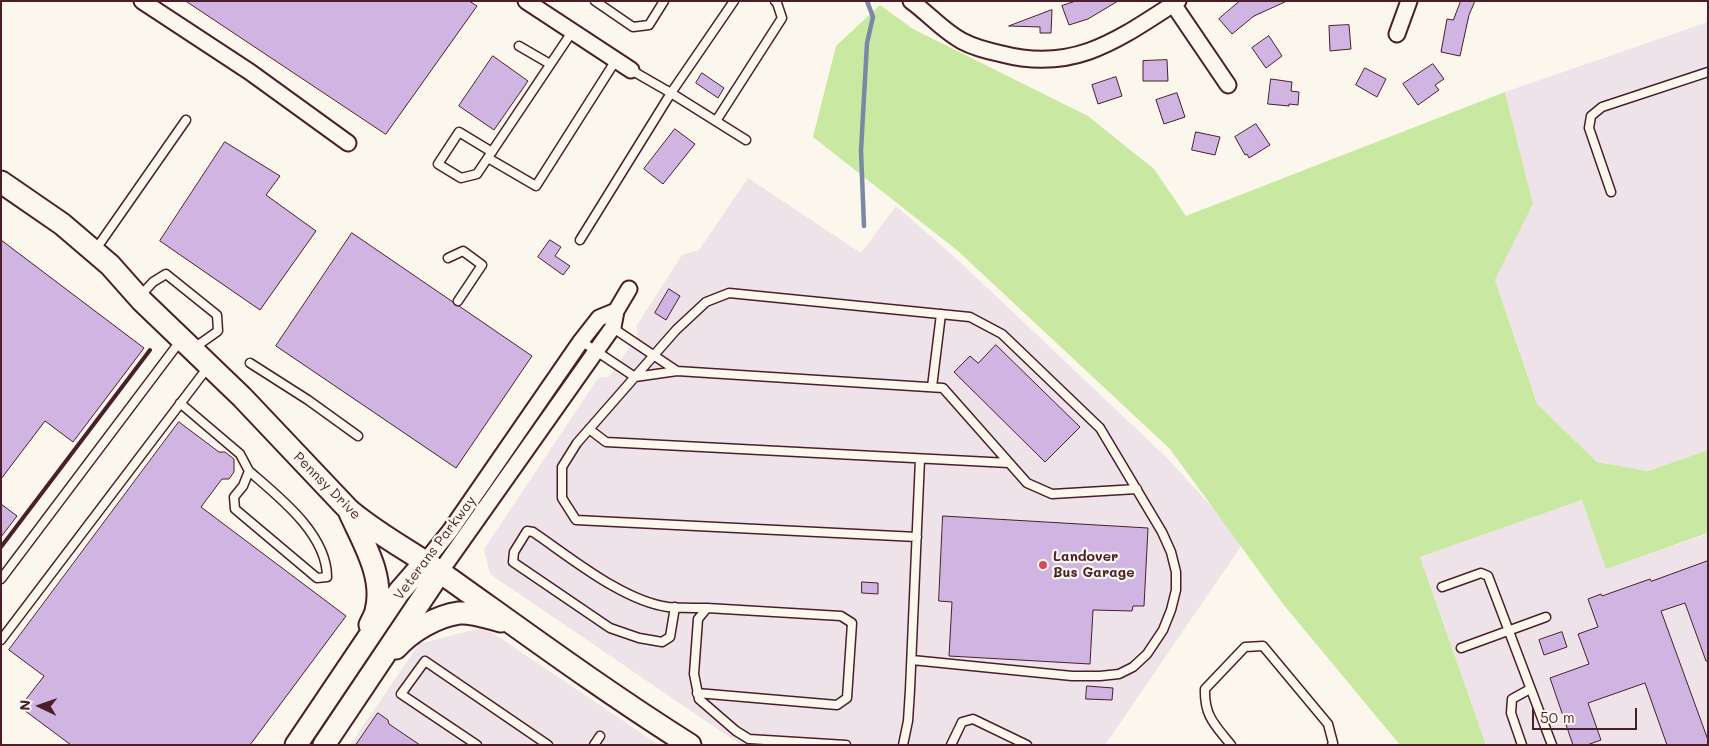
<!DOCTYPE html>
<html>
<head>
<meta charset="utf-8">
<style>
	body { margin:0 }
	#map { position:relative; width:1709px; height:746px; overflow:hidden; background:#fbf7ec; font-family:Mali,sans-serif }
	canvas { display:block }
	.frame { position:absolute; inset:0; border:2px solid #4a1f2b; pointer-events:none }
	.north { position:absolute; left:15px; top:681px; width:50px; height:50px; -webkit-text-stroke:4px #fbf7ec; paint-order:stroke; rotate:273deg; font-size:14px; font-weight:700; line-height:20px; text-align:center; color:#4a1f2b }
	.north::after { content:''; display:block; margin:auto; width:18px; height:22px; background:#4a1f2b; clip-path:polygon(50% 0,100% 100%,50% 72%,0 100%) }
	.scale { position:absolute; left:1532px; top:708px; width:105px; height:22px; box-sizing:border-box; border:2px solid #4a1f2b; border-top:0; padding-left:6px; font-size:15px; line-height:18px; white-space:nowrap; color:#4a1f2b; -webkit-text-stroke:4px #fbf7ec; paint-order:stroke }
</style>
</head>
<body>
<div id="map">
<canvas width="1709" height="746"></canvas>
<div class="frame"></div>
<div class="north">N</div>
<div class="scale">50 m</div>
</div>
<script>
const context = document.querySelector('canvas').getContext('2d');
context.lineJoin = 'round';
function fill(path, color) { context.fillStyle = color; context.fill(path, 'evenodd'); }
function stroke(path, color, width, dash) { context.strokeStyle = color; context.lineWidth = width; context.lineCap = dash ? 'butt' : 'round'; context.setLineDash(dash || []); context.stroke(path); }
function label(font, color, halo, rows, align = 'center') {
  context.font = font + ' Mali,sans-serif'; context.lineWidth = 4.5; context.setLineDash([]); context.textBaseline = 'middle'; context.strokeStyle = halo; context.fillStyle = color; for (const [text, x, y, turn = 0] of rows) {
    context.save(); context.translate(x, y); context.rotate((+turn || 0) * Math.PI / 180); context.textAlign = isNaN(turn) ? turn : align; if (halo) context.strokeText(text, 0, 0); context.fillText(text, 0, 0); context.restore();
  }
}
fill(new Path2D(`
	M1708,22V450L1648,471L1597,462L1537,404L1495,280L1533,204L1505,92Z
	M748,178L861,253L896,206L960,262L1165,456L1244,542L1105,745H741L490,574L484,549L598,378L609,377L637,336V325L682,255L699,250Z
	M1582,500L1607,568L1708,534V745H1486L1420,557Z
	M484,627L659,745H350L419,644Z`), '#eee3e9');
fill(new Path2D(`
	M880,5L913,29L1088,116L1154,169L1186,216L1505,92L1533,204L1495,280L1537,404L1597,462L1648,471L1708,450V533L1606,569L1582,500L1420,557L1486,745H1400L1283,604L1170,449L958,251L813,137L836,46Z`), '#c9e9a2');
stroke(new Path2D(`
	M864,226L861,151L867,43L873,17L867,1`), '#7789a4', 4.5);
const building = new Path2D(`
	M186,1H469L477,6L386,134Z
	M1076,1H1118L1088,19L1069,25L1062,6Z
	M1240,1H1287L1254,16L1232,34L1219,19Z
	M1461,1H1475L1469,15L1460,56L1441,52L1447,19L1453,20Z
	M1052,10L1051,33H1040V27L1009,26Z
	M1349,25L1351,49L1330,51L1329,26Z
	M1269,36L1282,56L1266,68L1252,48Z
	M493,56L528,81L494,130L459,106Z
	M1167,60L1168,81H1143V61Z
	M1433,64L1444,79L1435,85L1439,90L1418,105L1403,84Z
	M1365,68L1386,79L1377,97L1356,85Z
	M702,73L724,88L718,98L696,83Z
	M1116,77L1122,96L1098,104L1092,85Z
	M1271,79L1292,82L1291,91L1299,92L1298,105L1289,104V106L1268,104Z
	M1177,93L1185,117L1164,124L1156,100Z
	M1256,124L1270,145L1249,158L1247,154L1245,155L1235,137Z
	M675,129L695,144L663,184L644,169Z
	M1196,132L1220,137L1215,155L1192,150Z
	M225,142L280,176L266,195L316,231L260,310L160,241Z
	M352,233L453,302L455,305L459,306L532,356L456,468L276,346Z
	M1,240L144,348L73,442L45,421L1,479Z
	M550,240L561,247L555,256L570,266L563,275L538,257Z
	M669,289L680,296L666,320L655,313Z
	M996,345L1080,427L1045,462L954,372L970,356L978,363Z
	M179,422L219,452H225L234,459V472L229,479H222L201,507L346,616L250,745H71L20,707L44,676L9,650Z
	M1,504L17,516L1,537Z
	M943,516L1148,528L1144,606H1133L1132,611L1093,610L1090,664L949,656L952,602L939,601Z
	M1708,561V661H1706L1685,603L1661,611L1708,740V745H1667L1645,683L1588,703L1601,740L1587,745H1573L1550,678L1589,664L1578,634L1598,627L1588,599L1601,594L1602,596L1650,579L1651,581Z
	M862,582L878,583V594L862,593Z
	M1562,632L1567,647L1544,655L1539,640Z
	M1087,686L1113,688L1112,700L1086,699Z
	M378,713L388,720L389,724L420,745H356Z`);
fill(building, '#d0b4e2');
stroke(building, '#4a1f2b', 1);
const lane = new Path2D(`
	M595,1L633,27L649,25L664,1
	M734,1L671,93L746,140
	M519,46L550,64
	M716,121L782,18L777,3L775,1
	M492,152L459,132L438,164L461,178L477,174L572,32
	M488,158L536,186L616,60
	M1611,192L1589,128L1591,116L1602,107L1708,72
	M580,240L671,93L631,70
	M96,249L186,120
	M448,258L463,251L482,265L458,301
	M140,296L153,282L166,274L217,315L218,331L194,348
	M610,326L677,371
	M581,341L635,377L677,371L943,388L1027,483L1052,494L1137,489
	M250,363L308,400L358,436
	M932,387L941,314
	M180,403L240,454L249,471L243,486L234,497L235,509L317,578L327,577C327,534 279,497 249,471
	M589,429L606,442L1009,463
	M1,579L181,340
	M1442,587L1481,573L1488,576L1552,745
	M675,607L670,637L662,642L639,638L610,628L513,562L514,552L527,531L533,532C570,557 623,601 668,607C680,608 694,608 707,608
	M1,640L208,367
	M1461,648L1546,617
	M912,660L1072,676H1100L1119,674L1133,667L1147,654L1163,630L1171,610L1176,590V572L1171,552L1162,532L1100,428L1002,334L970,317L729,293L706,302L676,330L577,443L562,467V498L576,520L917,537
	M697,693L837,705L847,698L852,623L841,616L707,608L698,619L694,674L699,699L736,731L749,739L846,745
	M477,745L401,694L425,661L548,745
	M594,745L600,736
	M903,745L908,721L910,690L920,459
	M951,745L962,722L973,719L1027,745
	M1231,745C1215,725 1204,716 1205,689L1245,647L1263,646L1328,724L1333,743L1332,745
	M1522,745L1511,713L1512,699L1530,689`);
const street = new Path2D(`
	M142,1L250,72L348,143
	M526,1L631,70
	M911,1C929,14 943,31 962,41C975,48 988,51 1002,54C1075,73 1119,39 1178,1
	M1173,4L1228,85
	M1397,34L1409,1
	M425,562L450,531L581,341L599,318L616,311
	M440,572L613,327L616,311L629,289`);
const secondary = new Path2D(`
	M1,182L62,224L110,265L142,301L242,397L349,510C377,534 410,551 440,572C523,631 604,691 690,745
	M350,513C363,542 385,577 376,611C375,616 372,620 370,625
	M396,648C411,631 437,616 459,613C472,612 489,618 501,621
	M296,745L399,592L425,562
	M324,745L440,572`);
stroke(lane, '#4a1f2b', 11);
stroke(street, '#4a1f2b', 19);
stroke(secondary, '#4a1f2b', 25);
stroke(lane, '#fbf7ec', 8);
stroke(street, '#fbf7ec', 15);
stroke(secondary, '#fbf7ec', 21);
stroke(new Path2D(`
	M1,547L150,350`), '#4a1f2b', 4);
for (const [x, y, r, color] of [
	[1043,565,5,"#d1495b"]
]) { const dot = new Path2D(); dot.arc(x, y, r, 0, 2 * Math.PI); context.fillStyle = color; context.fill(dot); stroke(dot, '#fbf7ec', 2); }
label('14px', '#4a1f2b', '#fbf7ec', [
	["Pennsy Drive",327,486,45],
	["Veterans Parkway",435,548,-53]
]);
label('bold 14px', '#4a1f2b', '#fbf7ec', [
	["Landover",1053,557],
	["Bus Garage",1053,573]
], 'left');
</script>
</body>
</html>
